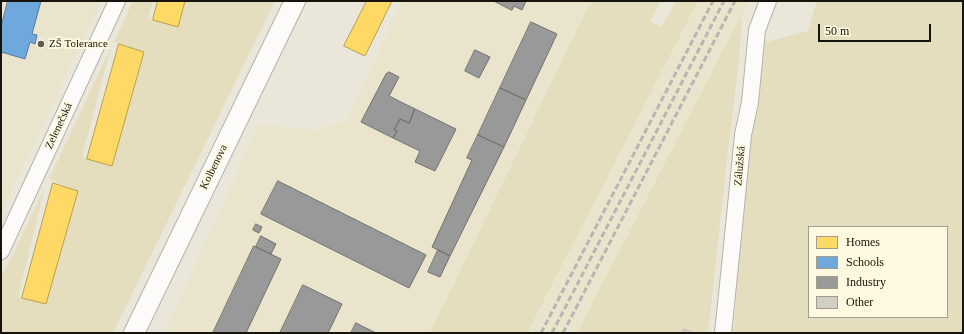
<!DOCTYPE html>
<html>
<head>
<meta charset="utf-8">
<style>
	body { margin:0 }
	#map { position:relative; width:964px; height:334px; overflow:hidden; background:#eae7da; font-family:Georgia,serif }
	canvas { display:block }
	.frame { position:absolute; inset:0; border:2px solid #15130b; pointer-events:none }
	.legend { position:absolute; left:808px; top:226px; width:140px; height:92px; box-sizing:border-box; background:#fef8e0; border:1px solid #a19c8b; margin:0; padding:5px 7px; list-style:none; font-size:12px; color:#15130b }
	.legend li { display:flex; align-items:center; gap:8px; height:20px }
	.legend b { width:20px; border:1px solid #a19c8b }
	.scale { position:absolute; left:818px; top:24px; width:113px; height:18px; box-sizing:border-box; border:2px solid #15130b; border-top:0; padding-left:5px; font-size:12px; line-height:14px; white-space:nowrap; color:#15130b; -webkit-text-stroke:3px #fef8e0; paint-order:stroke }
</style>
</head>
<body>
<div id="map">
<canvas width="964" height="334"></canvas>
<div class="frame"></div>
<ul class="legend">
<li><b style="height:11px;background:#ffd966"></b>Homes</li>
<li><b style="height:11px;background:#6fa8dc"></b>Schools</li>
<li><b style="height:11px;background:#999"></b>Industry</li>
<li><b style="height:11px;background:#d2cfc5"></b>Other</li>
</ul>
<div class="scale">50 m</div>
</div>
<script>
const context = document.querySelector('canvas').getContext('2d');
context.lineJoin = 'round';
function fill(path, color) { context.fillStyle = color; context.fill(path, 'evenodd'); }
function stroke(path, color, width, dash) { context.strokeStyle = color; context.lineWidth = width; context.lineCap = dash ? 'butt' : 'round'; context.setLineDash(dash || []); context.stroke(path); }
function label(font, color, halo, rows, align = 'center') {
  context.font = font + ' Georgia,serif'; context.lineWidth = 4; context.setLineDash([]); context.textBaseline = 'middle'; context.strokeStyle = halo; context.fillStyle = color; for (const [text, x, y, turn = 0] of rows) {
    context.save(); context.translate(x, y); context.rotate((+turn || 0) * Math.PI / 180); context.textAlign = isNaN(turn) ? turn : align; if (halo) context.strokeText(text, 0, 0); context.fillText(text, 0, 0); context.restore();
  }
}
fill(new Path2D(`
	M1,1H101L1,214Z
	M402,1H591L430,333H164L259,125L317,130L347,120Z
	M698,1H749L577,333H527Z`), '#eae4cd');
fill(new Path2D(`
	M133,1H153L148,18L178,27L185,1H275L113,333H1V273L6,269L45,187L18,297L46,304L78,191L49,179L111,47L82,157L112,165L144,52L114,42Z
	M591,1H661L650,21L661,27L676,1H698L527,333H430Z
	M817,1H963V333H733L749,158L764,43L808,31ZM809,227H947V317H809Z
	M742,14L739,60L728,151L708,333H693L684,329L682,333H577Z`), '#e4ddbe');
const homes = new Path2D(`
	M158,1H185L178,27L153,20Z
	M367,1H392L365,56L344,46Z
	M119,44L144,52L112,166L87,159Z
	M53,183L78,191L46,304L22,298Z`);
fill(homes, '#ffd966');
stroke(homes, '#b99e4b', 1);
const schools = new Path2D(`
	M8,1H41L32,34L37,35L35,44L30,42L25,59L1,52V27Z`);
fill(schools, '#6fa8dc');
stroke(schools, '#547b9d', 1);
const industry = new Path2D(`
	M494,1H526L522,10L514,6L512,10Z
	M531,22L557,34L526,100L500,88Z
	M475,50L490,57L479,78L465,71Z
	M389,72L399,77L389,96L415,109L409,123L400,119L394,130L397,131L393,138L361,122L386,74Z
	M500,88L526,100L504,147L478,135Z
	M415,109L456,129L435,171L415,162L420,151L393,138L397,131L394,130L400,119L409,123Z
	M478,135L504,147L450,256L432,247L472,160L467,158Z
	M278,181L426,255L409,288L261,214Z
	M256,224L262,227L259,233L253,230Z
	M261,236L276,244L271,254L256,247Z
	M254,246L281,259L246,333H213Z
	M438,250L450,256L440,277L428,272Z
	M303,285L342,304L328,333H280Z
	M356,323L376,333H351Z`);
fill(industry, '#999');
stroke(industry, '#71716e', 1);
const building = new Path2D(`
	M684,329L693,333H682Z`);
fill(building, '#d2cfc5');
stroke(building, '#c1beb4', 1);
const minor = new Path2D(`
	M1,251L117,1
	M723,333L731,256L743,135L750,102L757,30L768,1`);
const major = new Path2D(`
	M134,333L295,1`);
stroke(minor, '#b5b3a8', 18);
stroke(major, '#b5b3a8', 22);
stroke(minor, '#fcfbf9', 16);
stroke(major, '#fcfbf9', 20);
stroke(new Path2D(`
	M541,333L713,1
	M552,333L724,1
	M563,333L735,1`), '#b6b6b3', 3, [6, 3]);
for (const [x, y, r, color] of [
	[41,44,4,"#605d53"]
]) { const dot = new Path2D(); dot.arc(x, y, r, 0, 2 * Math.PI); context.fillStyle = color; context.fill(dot); stroke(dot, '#fef8e0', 1.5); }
label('11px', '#15130b', '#fef8e0', [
	["ZŠ Tolerance",49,44]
], 'left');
label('11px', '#15130b', '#fef8e0', [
	["Zelenečská",59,126,-65],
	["Zálužská",740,166,-85],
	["Kolbenova",214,167,-64]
]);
</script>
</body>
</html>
